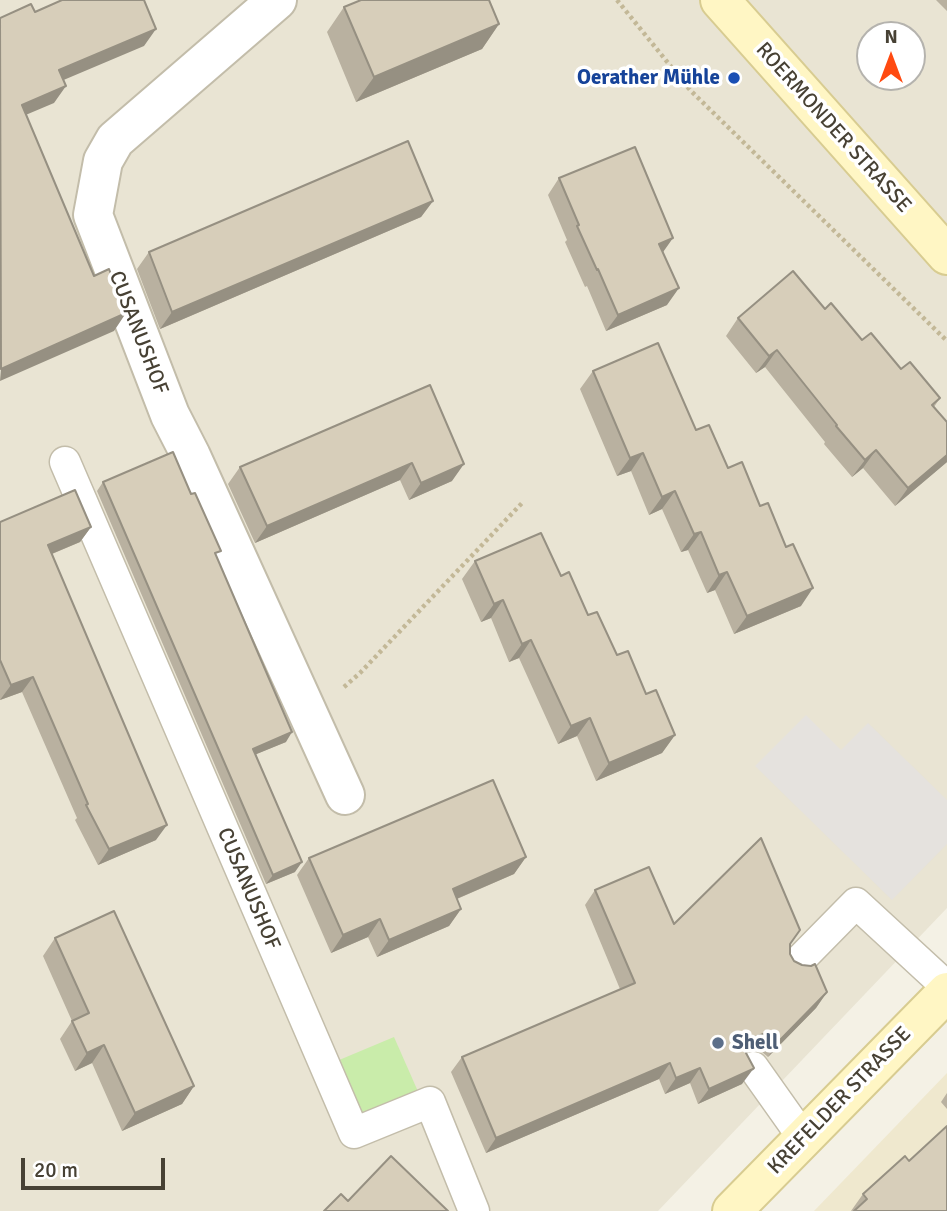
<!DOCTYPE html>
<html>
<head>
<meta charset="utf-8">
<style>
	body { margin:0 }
	#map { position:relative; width:947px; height:1211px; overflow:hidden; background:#f4f1e5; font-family:Signika,sans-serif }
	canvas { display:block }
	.north { position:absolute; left:856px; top:21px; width:70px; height:70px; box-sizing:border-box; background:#fff; border:2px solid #b5b3ae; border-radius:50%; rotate:0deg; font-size:19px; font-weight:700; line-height:28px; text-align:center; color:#474134 }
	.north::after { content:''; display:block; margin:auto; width:24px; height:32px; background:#ff4a11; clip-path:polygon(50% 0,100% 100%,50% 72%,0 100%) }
	.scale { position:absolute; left:21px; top:1158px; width:144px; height:32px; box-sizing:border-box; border:4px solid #474134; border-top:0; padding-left:9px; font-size:21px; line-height:24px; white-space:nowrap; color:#474134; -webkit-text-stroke:5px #fff; paint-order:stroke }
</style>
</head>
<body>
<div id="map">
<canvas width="947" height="1211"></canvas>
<div class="north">N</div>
<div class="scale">20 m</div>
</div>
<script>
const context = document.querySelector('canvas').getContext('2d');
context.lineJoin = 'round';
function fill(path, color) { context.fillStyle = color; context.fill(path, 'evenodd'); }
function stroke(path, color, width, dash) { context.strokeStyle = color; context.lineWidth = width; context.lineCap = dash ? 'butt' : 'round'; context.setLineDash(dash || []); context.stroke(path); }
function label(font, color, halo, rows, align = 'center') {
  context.font = font + ' Signika,sans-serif'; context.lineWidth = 7; context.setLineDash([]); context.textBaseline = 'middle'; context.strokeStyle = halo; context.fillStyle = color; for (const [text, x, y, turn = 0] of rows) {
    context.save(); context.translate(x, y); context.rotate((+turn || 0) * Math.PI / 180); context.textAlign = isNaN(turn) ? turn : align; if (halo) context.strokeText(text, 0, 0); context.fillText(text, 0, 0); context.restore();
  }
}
fill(new Path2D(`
	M0,0H947V908L658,1211H0ZM870,35H912V77H870Z`), '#e9e4d3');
fill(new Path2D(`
	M947,1073V1211H814Z`), '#efe8ce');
fill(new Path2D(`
	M394,1037L420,1096L358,1123L332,1063Z`), '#c9ecaa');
fill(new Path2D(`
	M806,715L841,750L868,723L947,800V844L892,900L755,766Z`), '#e5e2de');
const lane = new Path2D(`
	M65,462L354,1133L430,1102L474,1211
	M796,964L856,903L947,987
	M753,1067L804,1139`);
const street = new Path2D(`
	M277,0L115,140L103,161L93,215L170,415L191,456L345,795`);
const secondary = new Path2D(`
	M720,0L947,255
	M732,1211L947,992`);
stroke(lane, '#c3bdaa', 33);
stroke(street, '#c3bdaa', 42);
stroke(secondary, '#d8cc91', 42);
stroke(new Path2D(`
	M617,0L690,90L947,341
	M344,687L360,673L523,502`), '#c3b897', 4.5, [3.5, 3.5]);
stroke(lane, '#fff', 30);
stroke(street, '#fff', 38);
stroke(secondary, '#fff6c4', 38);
fill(new Path2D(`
	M936,0H947V11Z
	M344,7L499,24L482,49L356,102L327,32Z
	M559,178L663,252L667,305L606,331L587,286L585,287L565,242L567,240L548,195Z
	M433,201L421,217L160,329L137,269L149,252Z
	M825,309L862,340L940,398L934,407L947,462L895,506L863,468L852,477L824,444L825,442L765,367L756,373L726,336L738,318Z
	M593,371L696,430L728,468L801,606L734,634L715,590L707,593L688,550L681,552L662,509L649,515L631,471L617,476L580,389Z
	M430,385L452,481L409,500L400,480L255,543L228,484L240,467Z
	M103,482L217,557L286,742L256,754L295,872L266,884L97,491Z
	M0,522L91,527L80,542L52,554L156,840L98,865L75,820L77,818L22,692L0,700Z
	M475,561L561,576L675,735L662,753L596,781L577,736L558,744L519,658L509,662L491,618L481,622L462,579Z
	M526,857L514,874L457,899L461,909L449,926L377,957L368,937L331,953L297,875L309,858Z
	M595,890L674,924L790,945V954L794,961L827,992L816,1008L768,1057L761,1051L752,1050L747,1052L742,1084L698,1104L690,1083L665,1094L659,1079L486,1153L451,1072L462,1057L620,989L585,905Z
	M55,938L194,1086L182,1104L122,1131L92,1063L75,1071L60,1039L72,1021L43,956Z
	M947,1093V1109L941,1102Z
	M909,1161L947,1211H851L863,1194Z`), '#b9b1a0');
fill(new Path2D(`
	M499,24L482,49L356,102L374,77Z
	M156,29L144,46L47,87L59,70Z
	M66,86L54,103L9,122L22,105Z
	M433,201L421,217L160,329L172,312Z
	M673,238L661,255L659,244Z
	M679,288L667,305L606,331L618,315Z
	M126,313L114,331L0,381L1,369Z
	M777,350L765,367L756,373L769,356Z
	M876,450L863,468L852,477L865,460Z
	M643,453L631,471L617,476L630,458Z
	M947,455V462L895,506L908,488Z
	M412,463L400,480L255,543L267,526Z
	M464,464L452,481L409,500L421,483Z
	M675,491L662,509L649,515L662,497Z
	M91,527L80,542L37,560L48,545Z
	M701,532L688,550L681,552L694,534Z
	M727,572L715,590L707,593L719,575Z
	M813,588L801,606L734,634L747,616Z
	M503,600L491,618L481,622L494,604Z
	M531,640L519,658L509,662L522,644Z
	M33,677L22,692L0,700L11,685Z
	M590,718L577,736L558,744L571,726Z
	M292,732L286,742L247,758L253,749Z
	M675,735L662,753L596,781L609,763Z
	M167,825L156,840L98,865L109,849Z
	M526,857L514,874L440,906L453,889Z
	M302,862L295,872L266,884L273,875Z
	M461,909L449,926L377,957L389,940Z
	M380,919L368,937L331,953L343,935Z
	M827,992L816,1008L768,1057L778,1042Z
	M763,1034L772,1036L761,1051L752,1050L742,1053L753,1038Z
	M104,1045L92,1063L75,1071L87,1053Z
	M670,1063L659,1079L486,1153L496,1138Z
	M700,1068L690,1083L665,1094L676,1078Z
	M754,1068L742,1084L698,1104L709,1089Z
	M194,1086L182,1104L122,1131L135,1113Z`), '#969082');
const building = new Path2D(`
	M62,0H144L156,29L59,70L66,86L22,105L94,276L109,269L126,313L1,369L0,18L31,4L35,12Z
	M361,0H489L499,24L374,77L344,7Z
	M408,141L433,201L172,312L149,252Z
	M635,147L673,238L659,244L679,288L618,315L598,269L597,270L577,226L579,225L559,178Z
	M793,271L825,309L831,303L862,340L871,333L901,369L910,362L940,398L932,405L947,422V455L908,488L876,450L865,460L836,426L837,425L777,350L769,356L738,318Z
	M658,343L696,430L709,425L728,468L742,462L760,506L768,503L786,547L793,544L813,588L747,616L727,572L719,575L701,532L694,534L675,491L662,497L643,453L630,458L593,371Z
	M430,385L464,464L421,483L412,463L267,526L240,467Z
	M173,452L191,494L195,493L221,551L215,553L292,732L253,749L302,862L273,875L103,482Z
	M75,490L91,527L48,545L167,825L109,849L86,805L88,804L33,677L11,685L0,660V522Z
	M541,533L561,576L569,572L588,615L597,612L617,655L628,651L646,694L656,690L675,735L609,763L590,718L571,726L531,640L522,644L503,600L494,604L475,561Z
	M493,780L526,857L453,889L461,909L389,940L380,919L343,935L309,858Z
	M761,838L800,930L790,944V954L794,961L802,965L811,966L815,964L827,992L778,1042L772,1036L763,1034L753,1038L748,1045L746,1053L754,1068L753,1069L709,1089L700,1068L676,1078L670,1063L496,1138L462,1057L635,983L595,890L649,867L674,924Z
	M114,911L194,1086L135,1113L104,1045L87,1053L72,1021L89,1013L55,938Z
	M947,1126V1211H854L867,1199L863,1194L905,1156L909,1161Z
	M391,1156L448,1211H324L341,1194L348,1201Z`);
fill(building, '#d7ceba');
stroke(building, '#969082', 2);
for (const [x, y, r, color] of [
	[734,78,7,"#1a4fb4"],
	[718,1043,7,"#5c6f8a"]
]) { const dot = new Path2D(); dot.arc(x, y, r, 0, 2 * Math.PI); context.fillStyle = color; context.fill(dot); stroke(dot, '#fff', 2.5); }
label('bold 21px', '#164399', '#fff', [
	["Oerather Mühle",720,78]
], 'right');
label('21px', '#474134', '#fff', [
	["ROERMONDER STRASSE",833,128,48],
	["CUSANUSHOF",138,333,69],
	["CUSANUSHOF",248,889,67],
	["KREFELDER STRASSE",840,1101,-46]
]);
label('bold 21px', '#4e5e75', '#fff', [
	["Shell",732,1043]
], 'left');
</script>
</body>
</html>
